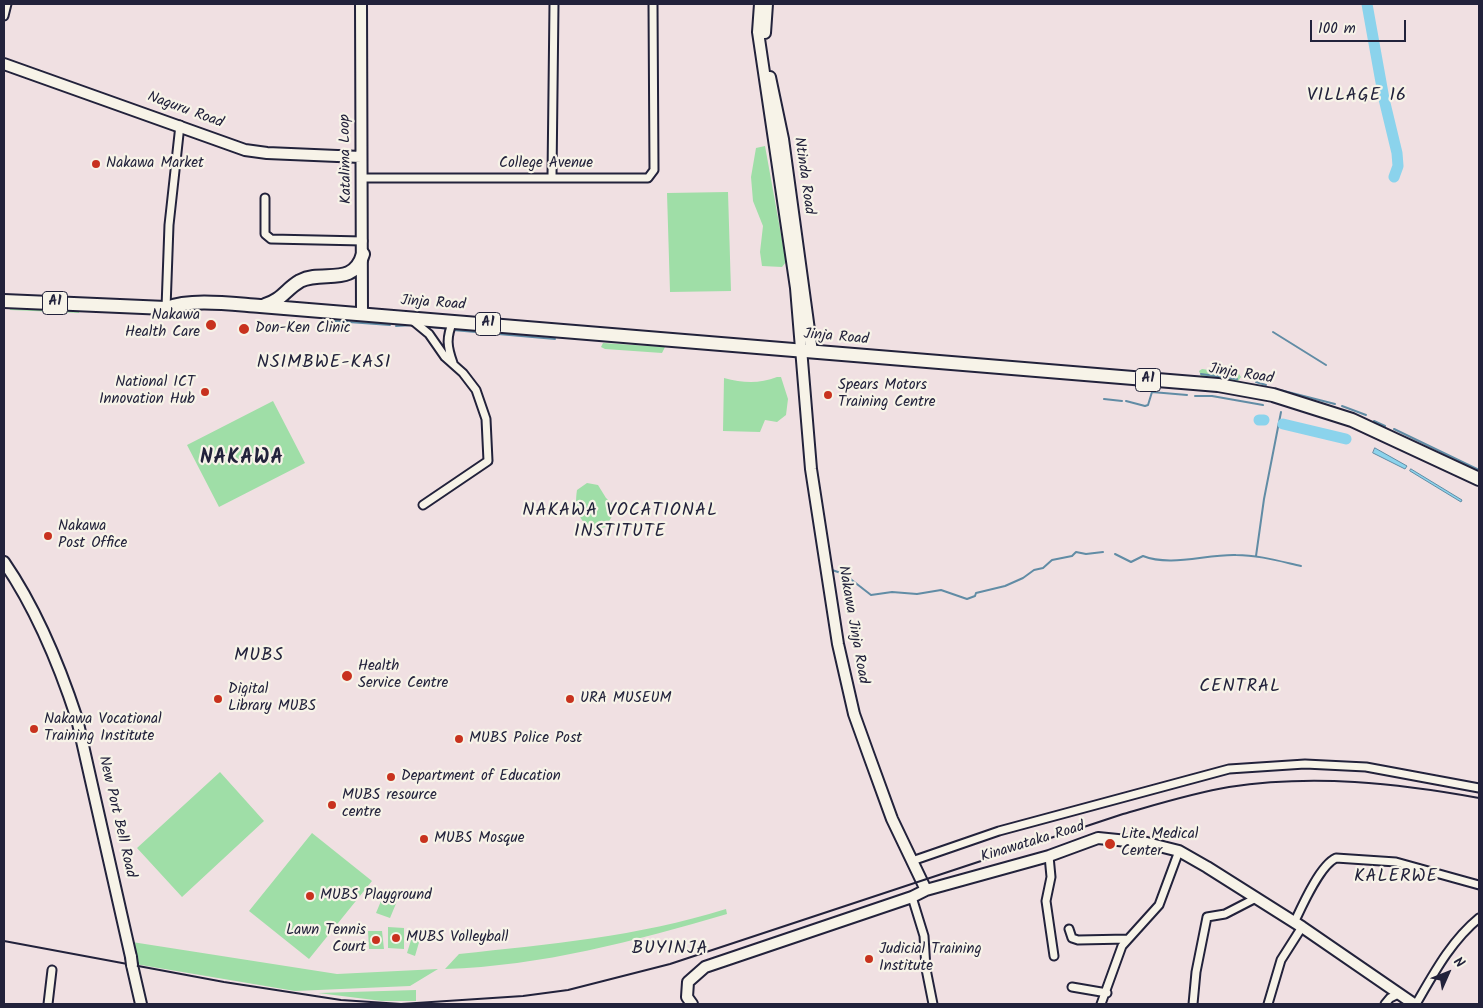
<!DOCTYPE html>
<html>
<head>
<meta charset="utf-8">
<style>
	body { margin:0 }
	#map { position:relative; width:1483px; height:1008px; overflow:hidden; background:#f0e0e2; font-family:Kalam,sans-serif }
	canvas { display:block }
	.frame { position:absolute; inset:0; border:5px solid #22223b; pointer-events:none }
	.north { position:absolute; left:1423px; top:948px; width:50px; height:50px; -webkit-text-stroke:4px #f7f3e8; paint-order:stroke; rotate:46deg; font-size:14px; font-weight:700; line-height:20px; text-align:center; color:#22223b }
	.north::after { content:''; display:block; margin:auto; width:18px; height:22px; background:#22223b; clip-path:polygon(50% 0,100% 100%,50% 72%,0 100%) }
	.scale { position:absolute; left:1310px; top:20px; width:96px; height:22px; box-sizing:border-box; border:2px solid #22223b; border-top:0; padding-left:6px; font-size:15px; line-height:18px; white-space:nowrap; color:#22223b; -webkit-text-stroke:4px #f7f3e8; paint-order:stroke }
</style>
</head>
<body>
<div id="map">
<canvas width="1483" height="1008"></canvas>
<div class="frame"></div>
<div class="north">N</div>
<div class="scale">100 m</div>
</div>
<script>
const context = document.querySelector('canvas').getContext('2d');
context.lineJoin = 'round';
function fill(path, color) { context.fillStyle = color; context.fill(path, 'evenodd'); }
function stroke(path, color, width, dash) { context.strokeStyle = color; context.lineWidth = width; context.lineCap = dash ? 'butt' : 'round'; context.setLineDash(dash || []); context.stroke(path); }
function label(font, color, halo, rows, align = 'center') {
  context.font = font + ' Kalam,sans-serif'; context.lineWidth = 4.5; context.setLineDash([]); context.textBaseline = 'middle'; context.strokeStyle = halo; context.fillStyle = color; for (const [text, x, y, turn = 0] of rows) {
    context.save(); context.translate(x, y); context.rotate((+turn || 0) * Math.PI / 180); context.textAlign = isNaN(turn) ? turn : align; if (halo) context.strokeText(text, 0, 0); context.fillText(text, 0, 0); context.restore();
  }
}
fill(new Path2D(`
	M765,146L786,262L782,267L762,266L760,252L763,226L753,201L751,177L756,148Z
	M728,192L731,291L670,292L667,193Z
	M8,304L80,308L79,313L10,310Z
	M603,343L665,347L662,353L605,349L601,347Z
	M1202,369L1239,374L1241,377L1238,381L1201,376L1199,371Z
	M777,377H781L788,399L786,415L777,422L765,420L760,432L723,431L724,378C743,383 759,384 777,377Z
	M273,401L305,463L219,507L187,445Z
	M587,483L598,485L606,498L613,504L612,516L606,527L593,530C578,519 574,510 577,490Z
	M220,772L264,821L182,897L137,848Z
	M312,833L372,881L309,959L249,911Z
	M386,889L400,894L390,918L376,913Z
	M726,909L727,914C635,941 542,966 445,969L459,954C551,944 636,937 726,909Z
	M388,927L404,928V949L388,948Z
	M368,931H382L384,949H369Z
	M412,937L420,939L415,956L407,953Z
	M132,942L337,974L438,969L410,986L295,991L135,964Z
	M416,990V1001H382L318,993Z`), '#9fdea7');
const water = new Path2D(`
	M1316,429L1347,437L1346,439L1315,434Z
	M1375,448L1407,466L1405,469L1373,453Z
	M1411,469L1462,500L1461,502L1410,471Z`);
fill(water, '#8bd3ec');
stroke(water, '#618ca5', 1);
stroke(new Path2D(`
	M335,321L390,325
	M396,326L414,325
	M423,326L449,329
	M453,330L555,339
	M1273,332L1326,365
	M1201,374L1237,379
	M1256,382L1266,385
	M1280,390L1335,404
	M1195,396H1212L1263,405
	M1104,399L1122,401
	M1126,401L1145,406L1148,405L1152,392L1187,395
	M1342,406L1366,415
	M1374,421L1385,426
	M1394,429L1479,470
	M1115,554L1131,562L1143,556C1171,567 1206,554 1236,555C1258,555 1279,561 1301,566
	M1256,556L1264,499L1281,412
	M832,570L844,574L871,595L892,592L917,594L941,590L967,599L975,596L976,593L1005,586L1023,578L1034,570L1043,568L1052,560L1072,556L1076,552L1086,554L1103,552`), '#618ca5', 2);
stroke(new Path2D(`
	M1367,4L1384,99L1397,153L1398,166L1394,177
	M1259,420H1264
	M1283,424L1346,439`), '#8bd3ec', 11);
const street = new Path2D(`
	M4,16L7,4
	M552,176L554,4
	M362,178H648L654,170L653,4
	M265,198V234L271,239L363,241
	M166,308L169,225L180,125
	M412,320L429,334L445,357L463,373L476,390L486,419L488,461L423,505
	M453,321C446,338 447,346 453,363
	M1049,856L1051,877L1046,901L1054,956
	M912,861L999,831L1229,769L1305,764L1366,767L1479,788
	M912,897L924,936L926,969L933,1004
	M1294,923C1302,906 1320,865 1336,858L1396,862L1479,885
	M1069,929L1072,938L1078,940L1128,939
	M1072,987L1107,993
	M48,1004L52,970
	M1101,1004L1122,946L1159,905L1179,851
	M1193,1004L1196,972L1207,917L1225,914L1256,898
	M1268,1004L1281,960L1302,927
	M1385,1004L1390,998L1398,994
	M1416,1004C1434,973 1451,941 1479,918`);
const secondary = new Path2D(`
	M361,4L362,314
	M760,4L758,32L796,288L811,469L838,644L854,714L868,753L892,819L926,890
	M765,33L767,4
	M4,64L245,150L267,153L361,157
	M770,77L783,139L812,352
	M4,562C37,610 59,664 77,719L131,957
	M132,965L141,1004
	M692,1004L687,997L688,982L705,967L912,897L926,890L1049,856L1098,838L1147,843L1179,851L1207,867L1302,927L1414,1004`);
const highway = new Path2D(`
	M4,301L166,308C192,298 232,304 260,306L1218,385L1273,395L1352,420L1479,479
	M265,305C282,300 286,289 300,281C323,269 353,288 363,254`);
stroke(street, '#22223b', 11);
stroke(secondary, '#22223b', 14);
stroke(highway, '#22223b', 16);
stroke(street, '#f7f3e8', 7);
stroke(secondary, '#f7f3e8', 10);
stroke(highway, '#f7f3e8', 12);
stroke(new Path2D(`
	M4,941L224,982L341,1000L401,1004L523,996L568,990L670,964L1123,814C1158,804 1193,793 1229,787C1313,774 1397,783 1479,798`), '#22223b', 2);
const secondaryBridge = new Path2D(`
	M131,957L132,965`);
stroke(secondaryBridge, '#22223b', 14, []);
stroke(secondaryBridge, '#f7f3e8', 10);
for (const [x, y, r, color] of [
	[96,164,5,"#c8321e"],
	[211,325,6,"#c8321e"],
	[244,329,6,"#c8321e"],
	[205,392,5,"#c8321e"],
	[828,395,5,"#c8321e"],
	[48,536,5,"#c8321e"],
	[347,676,6,"#c8321e"],
	[218,699,5,"#c8321e"],
	[570,699,5,"#c8321e"],
	[34,729,5,"#c8321e"],
	[459,739,5,"#c8321e"],
	[391,777,5,"#c8321e"],
	[332,805,5,"#c8321e"],
	[424,839,5,"#c8321e"],
	[1110,844,6,"#c8321e"],
	[310,896,5,"#c8321e"],
	[396,938,5,"#c8321e"],
	[376,940,5,"#c8321e"],
	[869,959,5,"#c8321e"]
]) { const dot = new Path2D(); dot.arc(x, y, r, 0, 2 * Math.PI); context.fillStyle = color; context.fill(dot); stroke(dot, '#f7f3e8', 2); }
for (const [x, y, w] of [
	[55,303,25],
	[488,324,25],
	[1148,380,25]
]) { const box = new Path2D(); box.roundRect(x - w / 2, y - 11.5, w, 23, 4); context.fillStyle = '#f7f3e8'; context.fill(box); stroke(box, '#22223b', 1); }
label('bold 14px', '#22223b', null, [
	["A1",55,303],
	["A1",488,324],
	["A1",1148,380]
]);
label('15px', '#22223b', '#f7f3e8', [
	["Naguru Road",185,111,20],
	["Katalima Loop",347,159,-91],
	["College Avenue",546,164],
	["Ntinda Road",803,176,82],
	["Jinja Road",433,304,4],
	["Jinja Road",836,338,5],
	["Jinja Road",1241,375,9],
	["Nakawa Jinja Road",852,625,80],
	["New Port Bell Road",116,817,77],
	["Kinawataka Road",1033,843,-17]
]);
label('15px', '#22223b', '#f7f3e8', [
	["Nakawa Market",106,164],
	["Nakawa",200,316,"right"],
	["Health Care",200,333,"right"],
	["Don-Ken Clinic",255,329],
	["National ICT",195,383,"right"],
	["Innovation Hub",195,400,"right"],
	["Spears Motors",838,386],
	["Training Centre",838,403],
	["Nakawa",58,527],
	["Post Office",58,544],
	["Health",358,667],
	["Service Centre",358,684],
	["Digital",228,690],
	["Library MUBS",228,707],
	["URA MUSEUM",580,699],
	["Nakawa Vocational",44,720],
	["Training Institute",44,737],
	["MUBS Police Post",469,739],
	["Department of Education",401,777],
	["MUBS resource",342,796],
	["centre",342,813],
	["Lite Medical",1121,835],
	["Center",1121,852],
	["MUBS Mosque",434,839],
	["MUBS Playground",320,896],
	["Lawn Tennis",366,931,"right"],
	["Court",366,948,"right"],
	["MUBS Volleyball",406,938],
	["Judicial Training",879,950],
	["Institute",879,967]
], 'left');
context.letterSpacing = '1px';
label('18px', '#22223b', '#f7f3e8', [
	["VILLAGE 16",1357,97],
	["NSIMBWE-KASI",324,364],
	["NAKAWA VOCATIONAL",620,512],
	["INSTITUTE",620,533],
	["MUBS",259,657],
	["CENTRAL",1240,688],
	["KALERWE",1396,878],
	["BUYINJA",670,950]
]);
context.letterSpacing = '0px';
context.letterSpacing = '1px';
label('bold 20px', '#22223b', '#f7f3e8', [
	["NAKAWA",242,460]
]);
context.letterSpacing = '0px';
</script>
</body>
</html>
